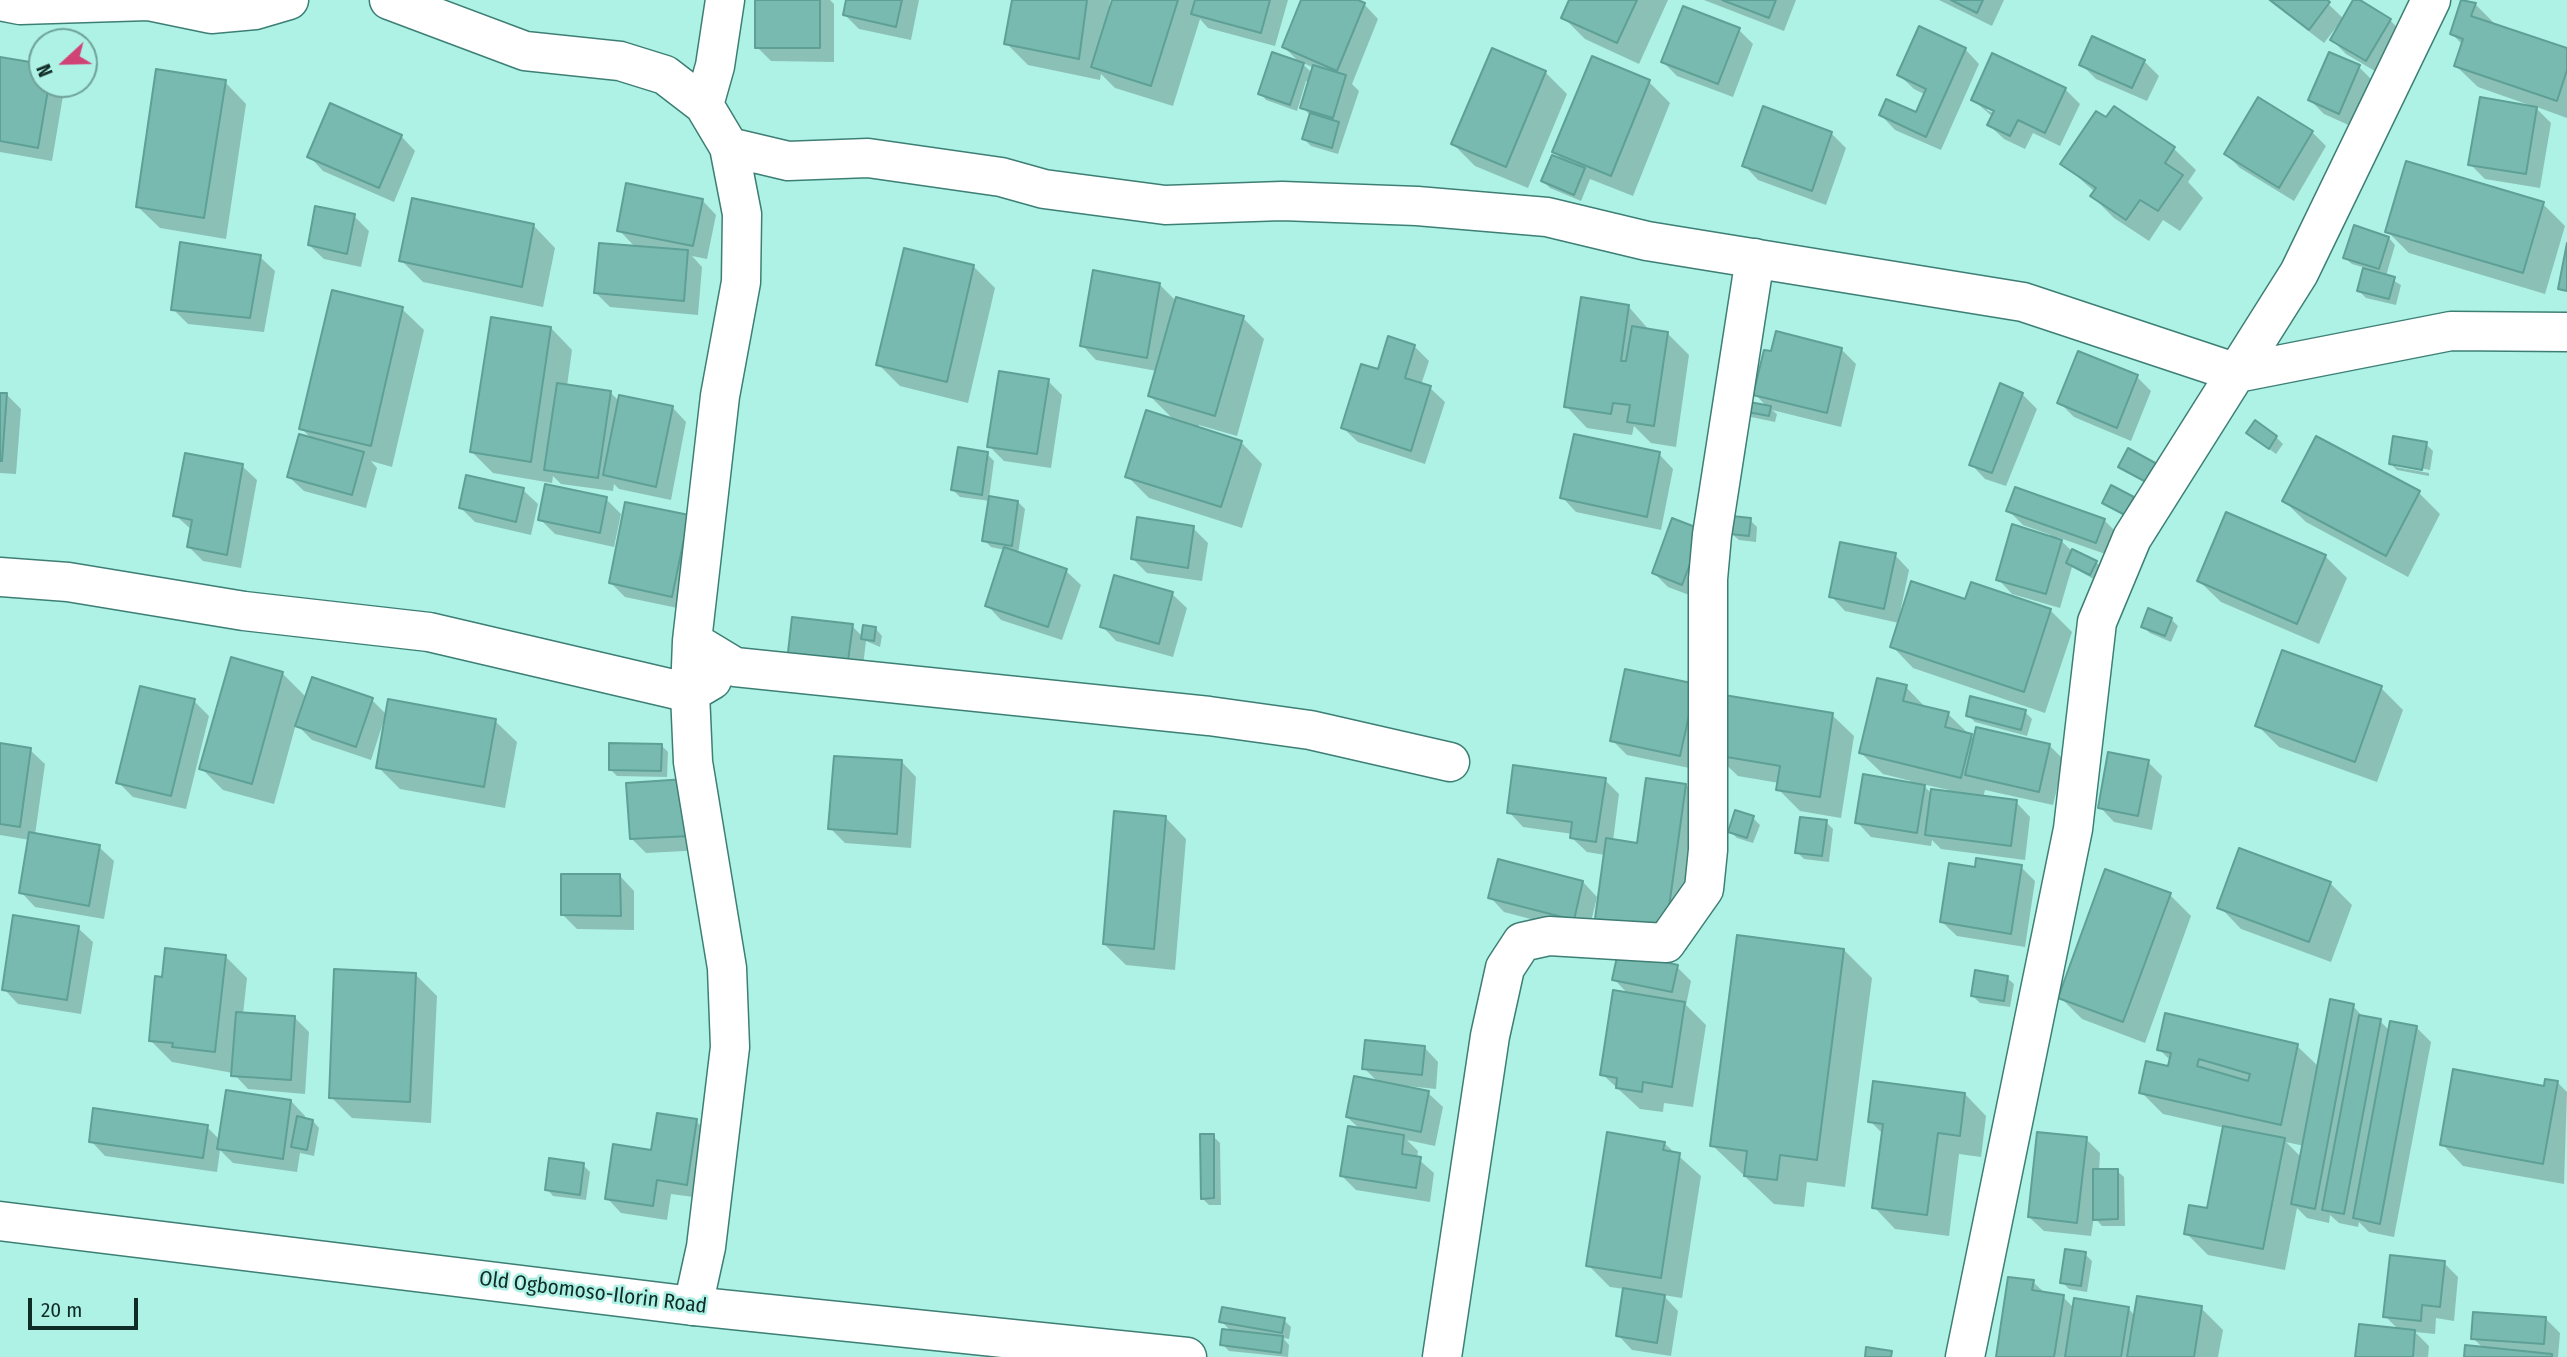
<!DOCTYPE html>
<html>
<head>
<meta charset="utf-8">
<style>
	body { margin:0 }
	#map { position:relative; width:2567px; height:1357px; overflow:hidden; background:#aef1e5; font-family:"Fira Sans Condensed",sans-serif }
	canvas { display:block }
	.north { position:absolute; left:28px; top:28px; width:70px; height:70px; box-sizing:border-box; background:#aef1e5; border:2px solid #6fa299; border-radius:50%; rotate:248deg; font-size:19px; font-weight:700; line-height:28px; text-align:center; color:#102c27 }
	.north::after { content:''; display:block; margin:auto; width:24px; height:32px; background:#cf4375; clip-path:polygon(50% 0,100% 100%,50% 72%,0 100%) }
	.scale { position:absolute; left:28px; top:1298px; width:110px; height:32px; box-sizing:border-box; border:4px solid #102c27; border-top:0; padding-left:9px; font-size:21px; line-height:24px; white-space:nowrap; color:#102c27; -webkit-text-stroke:5px #aef1e5; paint-order:stroke }
</style>
</head>
<body>
<div id="map">
<canvas width="2567" height="1357"></canvas>
<div class="north">N</div>
<div class="scale">20 m</div>
</div>
<script>
const context = document.querySelector('canvas').getContext('2d');
context.lineJoin = 'round';
function fill(path, color) { context.fillStyle = color; context.fill(path, 'evenodd'); }
function stroke(path, color, width, dash) { context.strokeStyle = color; context.lineWidth = width; context.lineCap = dash ? 'butt' : 'round'; context.setLineDash(dash || []); context.stroke(path); }
function label(font, color, halo, rows, align = 'center') {
  context.font = font + ' "Fira Sans Condensed",sans-serif'; context.lineWidth = 5; context.setLineDash([]); context.textBaseline = 'middle'; context.strokeStyle = halo; context.fillStyle = color; for (const [text, x, y, turn = 0] of rows) {
    context.save(); context.translate(x, y); context.rotate((+turn || 0) * Math.PI / 180); context.textAlign = isNaN(turn) ? turn : align; if (halo) context.strokeText(text, 0, 0); context.fillText(text, 0, 0); context.restore();
  }
}
fill(new Path2D(`
	M756,0H830L834,4V62L771,61L757,47Z
	M848,0H919L911,40L859,29L845,15Z
	M1014,0H1110L1109,9L1114,0H1288L1275,46L1208,28L1200,19L1173,106L1115,88L1101,74L1100,80L1028,65L1006,43Z
	M1303,0H1354L1364,4L1378,19L1352,84L1359,91L1338,154L1311,146L1304,139L1311,116L1302,107L1309,82L1306,81L1297,111L1266,100L1260,93L1301,64L1284,47ZM1301,62L1314,68L1312,73Z
	M1571,0H1668L1639,64L1585,39L1563,17Z
	M1704,0H1796L1784,31Z
	M1939,0H2004L1992,26Z
	M2268,0H2324L2344,19L2356,0L2390,20L2404,35L2380,74L2346,54L2332,40L2338,25L2324,43Z
	M2463,0L2475,4L2497,26L2567,50V118L2534,106L2551,123L2540,188L2485,179L2470,164L2532,106L2478,87L2456,66L2463,45L2452,34Z
	M1739,30L1753,44L1733,97L1677,76L1663,62Z
	M2092,38L2144,61L2159,76L2147,101L2096,79L2081,64Z
	M1965,49L1979,64L1941,150L1895,130L1881,115H1917L1926,95L1914,89L1899,75Z
	M0,58L42,66V84H65L52,161L0,152Z
	M2359,67L2373,81L2353,127L2324,114L2310,100Z
	M1545,72L1567,94L1528,188L1475,166L1453,144Z
	M225,82L246,104L226,239L160,228L138,207Z
	M1649,82L1670,103L1633,196L1590,179L1581,201L1550,188L1543,181L1564,162L1554,151Z
	M2065,89L2080,104L2060,146L2033,133L2025,149L2004,139L1989,125L1993,117L1973,100ZM1987,106L2002,114L2001,117L1987,110Z
	M2114,108L2174,149L2196,170L2188,182L2203,198L2180,231L2163,220L2149,241L2114,218L2092,196L2095,192L2063,164Z
	M2312,132L2326,146L2294,201L2240,168L2226,154Z
	M1831,133L1846,148L1826,205L1758,180L1744,165Z
	M401,136L415,151L394,202L323,171L309,156Z
	M702,200L716,215L707,259L692,256L702,267L698,315L610,307L596,293L636,248L619,230Z
	M2543,204L2565,226L2545,294L2409,253L2387,231Z
	M354,216L369,231L361,267L324,259L309,245Z
	M534,226L555,248L543,307L423,282L401,260Z
	M2389,238L2395,245L2386,276L2401,285L2396,305L2366,298L2359,291L2365,268L2352,264L2345,258Z
	M260,257L275,271L264,332L188,324L173,309Z
	M973,266L995,288L968,403L900,386L878,364Z
	M1159,284L1176,301L1243,318L1264,339L1237,436L1199,425L1198,429L1241,442L1262,464L1242,528L1149,498L1127,476L1175,421L1150,396L1157,371L1096,360L1082,345Z
	M1628,306L1650,331L1667,333L1689,355L1676,447L1651,443L1634,426L1632,435L1587,428L1566,406Z
	M402,309L424,330L392,467L371,461L377,468L366,508L304,491L289,477L312,439L301,428Z
	M551,328L572,350L567,386L610,392L620,402L672,407L686,422L671,500L619,489L614,484L613,491L561,484L553,476L552,483L493,473L472,452Z
	M1414,346L1429,361L1421,385L1430,388L1445,402L1425,464L1358,442L1343,428L1379,371Z
	M1841,349L1856,364L1841,427L1772,410L1777,414L1775,422L1751,417L1744,411L1767,407L1755,394Z
	M2137,377L2151,391L2131,441L2074,417L2059,402Z
	M1048,381L1062,395L1051,468L1004,461L989,446Z
	M0,394L7,395L21,409L16,474L0,473Z
	M2022,394L2037,409L2006,486L1985,479L1971,464Z
	M2248,433L2276,437L2283,444L2276,454Z
	M2426,444L2433,451L2430,470L2396,463V467L2429,473V476L2397,470L2390,463Z
	M2129,451L2155,488L2120,467Z
	M987,454L994,461L989,498L1018,502L1025,509L1018,554L1066,571L1081,585L1062,640L1001,620L987,605L1005,550L991,547L984,540L990,501L960,497L953,490Z
	M1659,454L1673,469L1661,530L1576,512L1562,497Z
	M242,466L257,480L241,568L203,561L189,547L192,530L175,515Z
	M2112,487L2140,506L2132,521L2104,503Z
	M523,490L538,504L531,535L475,522L460,507Z
	M2419,493L2440,514L2408,577L2306,522L2284,501Z
	M606,499L621,514L614,547L555,534L540,519Z
	M2008,510L2104,520L2119,535L2111,556L2057,537L2073,552L2096,562L2103,569L2097,581L2072,567L2060,608L2012,594L1998,579L2051,535L2023,525Z
	M688,517L687,610L625,597L611,583Z
	M1750,520L1757,527L1756,542L1739,540L1732,534Z
	M1193,528L1208,543L1202,581L1147,573L1132,558Z
	M1702,532L1697,598L1668,587L1654,573Z
	M1895,555L1909,570L1900,613L1966,601L2050,610L2072,632L2045,713L1913,668L1892,646L1899,623L1845,611L1831,596Z
	M2325,556L2347,578L2319,644L2221,602L2199,581Z
	M1172,594L1187,608L1173,657L1116,641L1102,626Z
	M2171,619L2178,626L2171,642L2150,633L2143,627Z
	M852,626L863,637L876,629L882,636L880,647L866,641L861,682L804,674Z
	M282,673L307,698L372,700L387,715L495,721L517,742L505,808L400,789L378,767L384,720L371,760L312,740L296,724L274,804L223,790L201,768Z
	M1695,685L1694,769L1627,755L1612,740Z
	M1906,687L1927,709L1948,714L1975,740L2049,745L2064,760L2053,805L1985,790L1983,798L2016,802L2030,817L2025,860L1941,849L1932,840L1931,846L1871,837L1857,822L1910,784L1911,781L1883,774L1861,753ZM1922,784L1949,790L1948,793L1932,794Z
	M2381,688L2403,710L2377,782L2279,747L2257,725Z
	M194,701L209,716L186,809L133,797L118,782Z
	M2025,712L2032,719L2027,736L1975,722L1968,715Z
	M1832,715L1854,736L1841,818L1800,811L1778,789L1779,783L1738,776L1716,755Z
	M0,745L30,750L45,764L35,835L99,847L114,861L104,919L35,907L21,892L30,840L0,835Z
	M661,745L668,752L667,777L617,776L611,770Z
	M902,762L916,777L911,848L845,843L830,828Z
	M2148,762L2162,776L2152,830L2114,822L2100,807Z
	M1605,780L1619,794L1613,841L1638,845L1686,785L1707,807L1687,950L1618,940L1597,918L1605,855L1587,852L1572,838L1573,834L1523,827L1509,812Z
	M700,796L704,850L646,853L632,839Z
	M1165,817L1186,839L1175,970L1126,965L1104,944Z
	M1753,818L1760,825L1753,843L1737,838L1730,831Z
	M1826,822L1833,829L1829,862L1804,859L1797,852Z
	M2240,851L2331,884L2352,905L2331,962L2241,929L2220,907Z
	M2021,867L2035,881L2025,947L1957,936L1942,922L1976,869Z
	M620,876L634,891V930L577,929L563,915Z
	M1583,882L1597,897L1588,934L1504,912L1490,897Z
	M2170,895L2191,916L2145,1043L2082,1019L2060,997Z
	M78,928L93,942L81,1014L18,1004L4,989Z
	M1844,950L1872,978L1845,1187L1807,1182L1804,1207L1774,1204L1712,1145Z
	M225,956L247,978L243,1014L295,1018L309,1032L305,1094L248,1089L233,1073L172,1062L150,1040Z
	M1677,967L1691,981L1686,1005L1706,1025L1693,1107L1664,1103L1663,1112L1640,1109L1602,1074L1628,994L1614,979Z
	M415,974L437,996L431,1123L352,1118L331,1097Z
	M2007,978L2014,984L2010,1007L1980,1003L1973,996Z
	M2353,1006L2364,1018L2380,1021L2390,1031L2417,1028L2431,1042L2394,1237L2369,1232L2359,1222L2358,1227L2339,1223L2330,1215L2329,1223L2307,1218L2297,1208L2285,1270L2208,1255L2186,1233L2209,1211L2225,1128L2163,1114L2141,1092L2169,1068L2171,1061L2159,1049L2297,1046L2319,1067ZM2286,1142L2304,1146L2302,1158Z
	M1424,1047L1438,1062L1436,1089L1407,1086L1406,1088L1428,1093L1443,1107L1435,1146L1407,1140L1418,1151L1417,1158L1434,1173L1430,1202L1356,1190L1342,1176L1361,1130L1347,1117L1378,1082L1364,1068Z
	M2557,1082L2567,1092L2564,1184L2463,1166L2442,1144Z
	M1965,1094L1986,1116L1981,1157L1959,1154L1949,1236L1895,1229L1874,1207L1883,1134L1870,1121Z
	M291,1101L305,1116V1119L313,1121L319,1128L314,1156L300,1153L297,1172L233,1163L220,1150L217,1172L105,1156L91,1141L207,1127L220,1140Z
	M696,1121L711,1136L701,1198L671,1194L667,1220L621,1213L607,1198L653,1152Z
	M1213,1136L1220,1143L1221,1205H1209L1202,1198Z
	M2086,1139L2100,1153L2099,1171H2117L2124,1177L2125,1226H2102L2094,1217L2091,1236L2044,1231L2029,1217Z
	M1664,1143L1701,1176L1682,1298L1663,1295L1678,1311L1671,1356L1632,1350L1618,1335L1624,1289L1610,1287L1588,1265Z
	M583,1165L590,1172L586,1200L553,1196L547,1189Z
	M2085,1254L2092,1261L2087,1292L2069,1289L2062,1282Z
	M2444,1263L2458,1277L2454,1321L2436,1318L2435,1334L2415,1332L2429,1346L2428,1357H2357L2399,1330L2385,1316Z
	M2033,1282L2045,1293L2063,1297L2074,1308H2128L2135,1316L2201,1308L2223,1330L2218,1357H1998Z
	M2545,1318L2560,1333L2558,1357H2466L2483,1348L2473,1338Z
	M1284,1320L1291,1327L1289,1339L1283,1338L1289,1345L1288,1357L1229,1351L1222,1344L1231,1331L1221,1321Z`), '#0003');
const building = new Path2D(`
	M755,0H820V48H755Z
	M846,0H902L896,27L843,15Z
	M1012,0H1087L1079,59L1004,44Z
	M1112,0H1178L1151,86L1091,67Z
	M1195,0H1270L1261,33L1191,14Z
	M1301,0H1358L1365,3L1337,71L1282,47Z
	M1569,0H1637L1617,43L1561,18Z
	M1722,0H1776L1769,18Z
	M1951,0H1983L1977,13Z
	M2270,0H2327L2330,2L2309,30Z
	M2353,0H2360L2391,19L2366,61L2330,40Z
	M2461,0L2476,3L2471,16L2567,48V70L2557,101L2454,66L2463,39L2450,34Z
	M1683,6L1740,28L1718,84L1661,62Z
	M1919,26L1966,48L1926,137L1879,115L1886,99L1916,112L1926,89L1897,75Z
	M2092,36L2145,60L2132,88L2079,65Z
	M1492,48L1546,71L1506,167L1451,144Z
	M1272,52L1304,63L1290,105L1258,94Z
	M2329,52L2360,65L2339,114L2308,100Z
	M1992,53L2066,88L2045,133L2018,120L2010,136L1987,125L1994,111L1971,100Z
	M1592,56L1650,80L1611,176L1552,152Z
	M0,57L42,64V84H49L38,148L0,141Z
	M1313,65L1346,75L1333,118L1300,108Z
	M156,69L226,80L204,218L136,207Z
	M2258,97L2313,131L2279,188L2224,154Z
	M2480,97L2537,107L2526,174L2468,165Z
	M330,103L402,135L379,188L307,157Z
	M1763,106L1832,132L1812,191L1742,166Z
	M2114,106L2175,147L2165,163L2183,175L2158,211L2140,200L2126,220L2090,196L2096,188L2060,164L2096,111L2106,117Z
	M1310,113L1339,122L1332,148L1302,139Z
	M1552,155L1585,168L1574,195L1541,181Z
	M2406,161L2544,202L2523,273L2385,232Z
	M626,183L703,199L693,246L617,231Z
	M412,198L534,224L522,287L399,261Z
	M315,206L355,214L347,254L308,245Z
	M2354,225L2389,237L2379,269L2343,258Z
	M180,242L261,255L250,318L171,310Z
	M599,243L688,250L684,301L594,293Z
	M2567,243V291L2558,289Z
	M904,248L974,265L947,382L876,365Z
	M2363,268L2395,277L2389,299L2357,291Z
	M1093,270L1160,283L1147,358L1080,346Z
	M332,290L403,307L371,446L299,429Z
	M1176,297L1244,316L1215,416L1148,396Z
	M1581,297L1629,305L1621,361H1626L1632,326L1668,332L1654,426L1627,422L1630,405L1613,403L1611,414L1564,407Z
	M491,317L551,327L531,462L470,452Z
	M1776,331L1842,348L1827,413L1753,395L1764,350L1771,351Z
	M1388,336L1415,345L1405,378L1431,386L1411,451L1341,428L1361,364L1378,369Z
	M2078,351L2138,375L2117,428L2057,403Z
	M999,371L1049,379L1037,454L987,447Z
	M557,383L611,391L598,478L544,470Z
	M2000,383L2023,393L1992,473L1969,465Z
	M0,393H7L2,461H0Z
	M619,395L673,406L656,487L603,475Z
	M1744,401L1771,406L1769,416L1742,411Z
	M1146,410L1242,441L1221,507L1125,477Z
	M2255,420L2277,436L2269,449L2246,433Z
	M299,434L364,452L352,495L287,477Z
	M1574,434L1660,452L1647,517L1560,498Z
	M2316,436L2420,491L2386,556L2282,501Z
	M2393,436L2427,442L2422,470L2389,464Z
	M958,447L988,452L982,495L951,490Z
	M2128,448L2157,464L2148,483L2118,467Z
	M185,453L243,464L227,555L187,547L192,520L173,516Z
	M466,475L524,488L516,522L459,508Z
	M545,484L607,497L600,533L538,520Z
	M2111,485L2134,497L2125,515L2102,503Z
	M2015,487L2105,519L2096,543L2006,511Z
	M989,496L1018,501L1012,546L982,541Z
	M625,502L689,515L672,597L609,583Z
	M2226,512L2326,555L2297,624L2197,581Z
	M1732,516L1751,518L1749,536L1730,534Z
	M1137,517L1194,526L1188,568L1131,559Z
	M1672,518L1703,530L1682,585L1652,573Z
	M2012,524L2062,540L2046,594L1996,580Z
	M1840,542L1896,553L1884,609L1829,597Z
	M1004,547L1067,569L1048,627L985,606Z
	M2072,549L2097,561L2090,575L2066,563Z
	M1114,575L1173,592L1159,644L1100,627Z
	M1911,581L1965,599L1971,582L2051,609L2024,692L1890,647Z
	M2148,608L2172,618L2165,636L2141,627Z
	M792,617L853,624L847,668L787,661Z
	M863,625L876,627L874,641L861,639Z
	M2282,650L2382,686L2355,762L2255,726Z
	M231,657L283,672L252,784L199,769Z
	M1625,669L1696,684L1680,756L1610,741Z
	M312,677L373,698L356,747L295,726Z
	M1877,678L1907,685L1903,701L1949,712L1945,727L1972,734L1961,778L1859,753Z
	M140,686L195,699L171,796L116,783Z
	M1724,695L1833,713L1820,797L1776,790L1780,766L1715,755Z
	M1970,696L2026,710L2021,730L1966,716Z
	M388,699L496,719L484,787L376,768Z
	M1976,727L2050,744L2039,792L1965,775Z
	M0,743L31,748L20,827L0,824Z
	M609,743L662,744L661,771L609,770Z
	M2108,752L2149,760L2138,816L2098,808Z
	M834,756L902,760L897,834L828,829Z
	M1513,765L1606,778L1596,842L1570,838L1572,822L1507,813Z
	M1863,774L1925,785L1917,833L1855,823Z
	M1646,778L1686,784L1666,929L1595,919L1606,838L1637,843Z
	M686,779L690,836L630,839L626,783Z
	M1931,789L2017,800L2011,846L1925,835Z
	M1735,810L1754,816L1747,838L1728,832Z
	M1114,811L1166,816L1154,949L1103,944Z
	M1800,817L1827,820L1822,856L1795,853Z
	M29,832L100,845L89,906L19,893Z
	M2239,848L2331,882L2309,942L2217,908Z
	M1976,858L2022,865L2011,934L1940,922L1949,863L1975,867Z
	M1498,859L1583,881L1574,920L1488,898Z
	M2105,869L2171,893L2123,1022L2058,998Z
	M561,874H620L621,916L561,915Z
	M13,915L79,926L67,1000L2,990Z
	M1737,935L1844,949L1817,1160L1780,1155L1777,1180L1744,1176L1747,1151L1710,1146Z
	M165,948L226,955L215,1052L172,1047L173,1043L149,1041L155,976L162,977Z
	M1618,952L1678,965L1672,992L1612,980Z
	M334,969L416,973L410,1102L329,1098Z
	M1975,970L2008,976L2004,1001L1971,996Z
	M1613,990L1685,1002L1672,1087L1643,1082L1642,1092L1616,1088L1617,1078L1600,1075Z
	M2330,999L2354,1004L2315,1209L2291,1204Z
	M236,1012L295,1016L291,1080L231,1076Z
	M2165,1013L2298,1044L2281,1125L2139,1093L2146,1061L2168,1066L2171,1053L2157,1050ZM2199,1059L2250,1074L2248,1081L2197,1066Z
	M2359,1015L2381,1019L2344,1214L2322,1210Z
	M2390,1021L2417,1026L2380,1224L2353,1218Z
	M1365,1040L1425,1046L1422,1075L1362,1069Z
	M2453,1069L2544,1086L2545,1079L2558,1081L2543,1164L2440,1145Z
	M1354,1076L1429,1091L1421,1132L1346,1117Z
	M1873,1081L1965,1093L1960,1136L1938,1133L1927,1215L1872,1208L1883,1124L1868,1122Z
	M226,1090L291,1100L283,1159L217,1149Z
	M93,1108L208,1125L203,1158L89,1142Z
	M657,1113L697,1119L687,1185L657,1180L653,1206L605,1199L613,1144L651,1150Z
	M297,1116L313,1120L307,1150L291,1147Z
	M1348,1126L1404,1135L1402,1154L1421,1157L1416,1188L1340,1176Z
	M2223,1126L2285,1138L2263,1249L2184,1234L2189,1205L2207,1208Z
	M1607,1132L1665,1142L1663,1150L1680,1153L1661,1278L1586,1266Z
	M2037,1132L2087,1137L2077,1223L2028,1217Z
	M1200,1134H1214V1198L1201,1199Z
	M549,1158L584,1163L580,1195L545,1190Z
	M2093,1169H2118V1219L2093,1220Z
	M2065,1249L2086,1252L2081,1286L2060,1283Z
	M2390,1255L2445,1261L2440,1307L2422,1305L2421,1321L2383,1317Z
	M2008,1277L2034,1280L2032,1290L2064,1295L2054,1357H1996Z
	M1623,1288L1665,1295L1657,1343L1616,1336Z
	M2137,1296L2202,1306L2194,1357H2127Z
	M2074,1298L2129,1307L2121,1357H2065Z
	M1222,1307L1285,1318L1282,1333L1219,1322Z
	M2473,1312L2546,1317L2544,1344L2471,1339Z
	M2359,1324L2415,1330L2413,1357H2355Z
	M1222,1329L1283,1336L1281,1353L1220,1345Z
	M2465,1345L2552,1354V1357H2464Z
	M1866,1347L1892,1351L1891,1357H1865Z`);
fill(building, '#78baaf');
stroke(building, '#5ea095', 2);
const minor = new Path2D(`
	M389,0L525,51L620,61L665,75L704,105L729,147L742,214L741,282L720,396L692,641L690,693L693,762L727,968L730,1047L706,1247L693,1306
	M0,1L20,5L148,1L211,14L255,10L289,0
	M704,105L715,66L725,0
	M729,147L788,161L868,158L1001,177L1044,189L1165,205L1282,201L1417,206L1547,217L1647,241L2023,302L2237,373L2451,331L2567,332
	M0,577L68,582L244,611L429,632L690,693L712,680
	M692,641L735,667L1209,716L1310,730L1450,762
	M1442,1357L1490,1036L1505,968L1522,942L1549,936L1666,943L1704,889L1708,850V579L1712,535L1755,258
	M1965,1357L2073,829L2097,622L2132,538L2299,273L2431,0`);
const trunk = new Path2D(`
	M0,1221L693,1306L1187,1357`);
stroke(minor, '#3d7f75', 41);
stroke(trunk, '#3d7f75', 41);
stroke(minor, '#fff', 38);
stroke(trunk, '#fff', 38);
label('21px', '#102c27', '#aef1e5', [
	["Old Ogbomoso-Ilorin Road",593,1293,7]
]);
</script>
</body>
</html>
